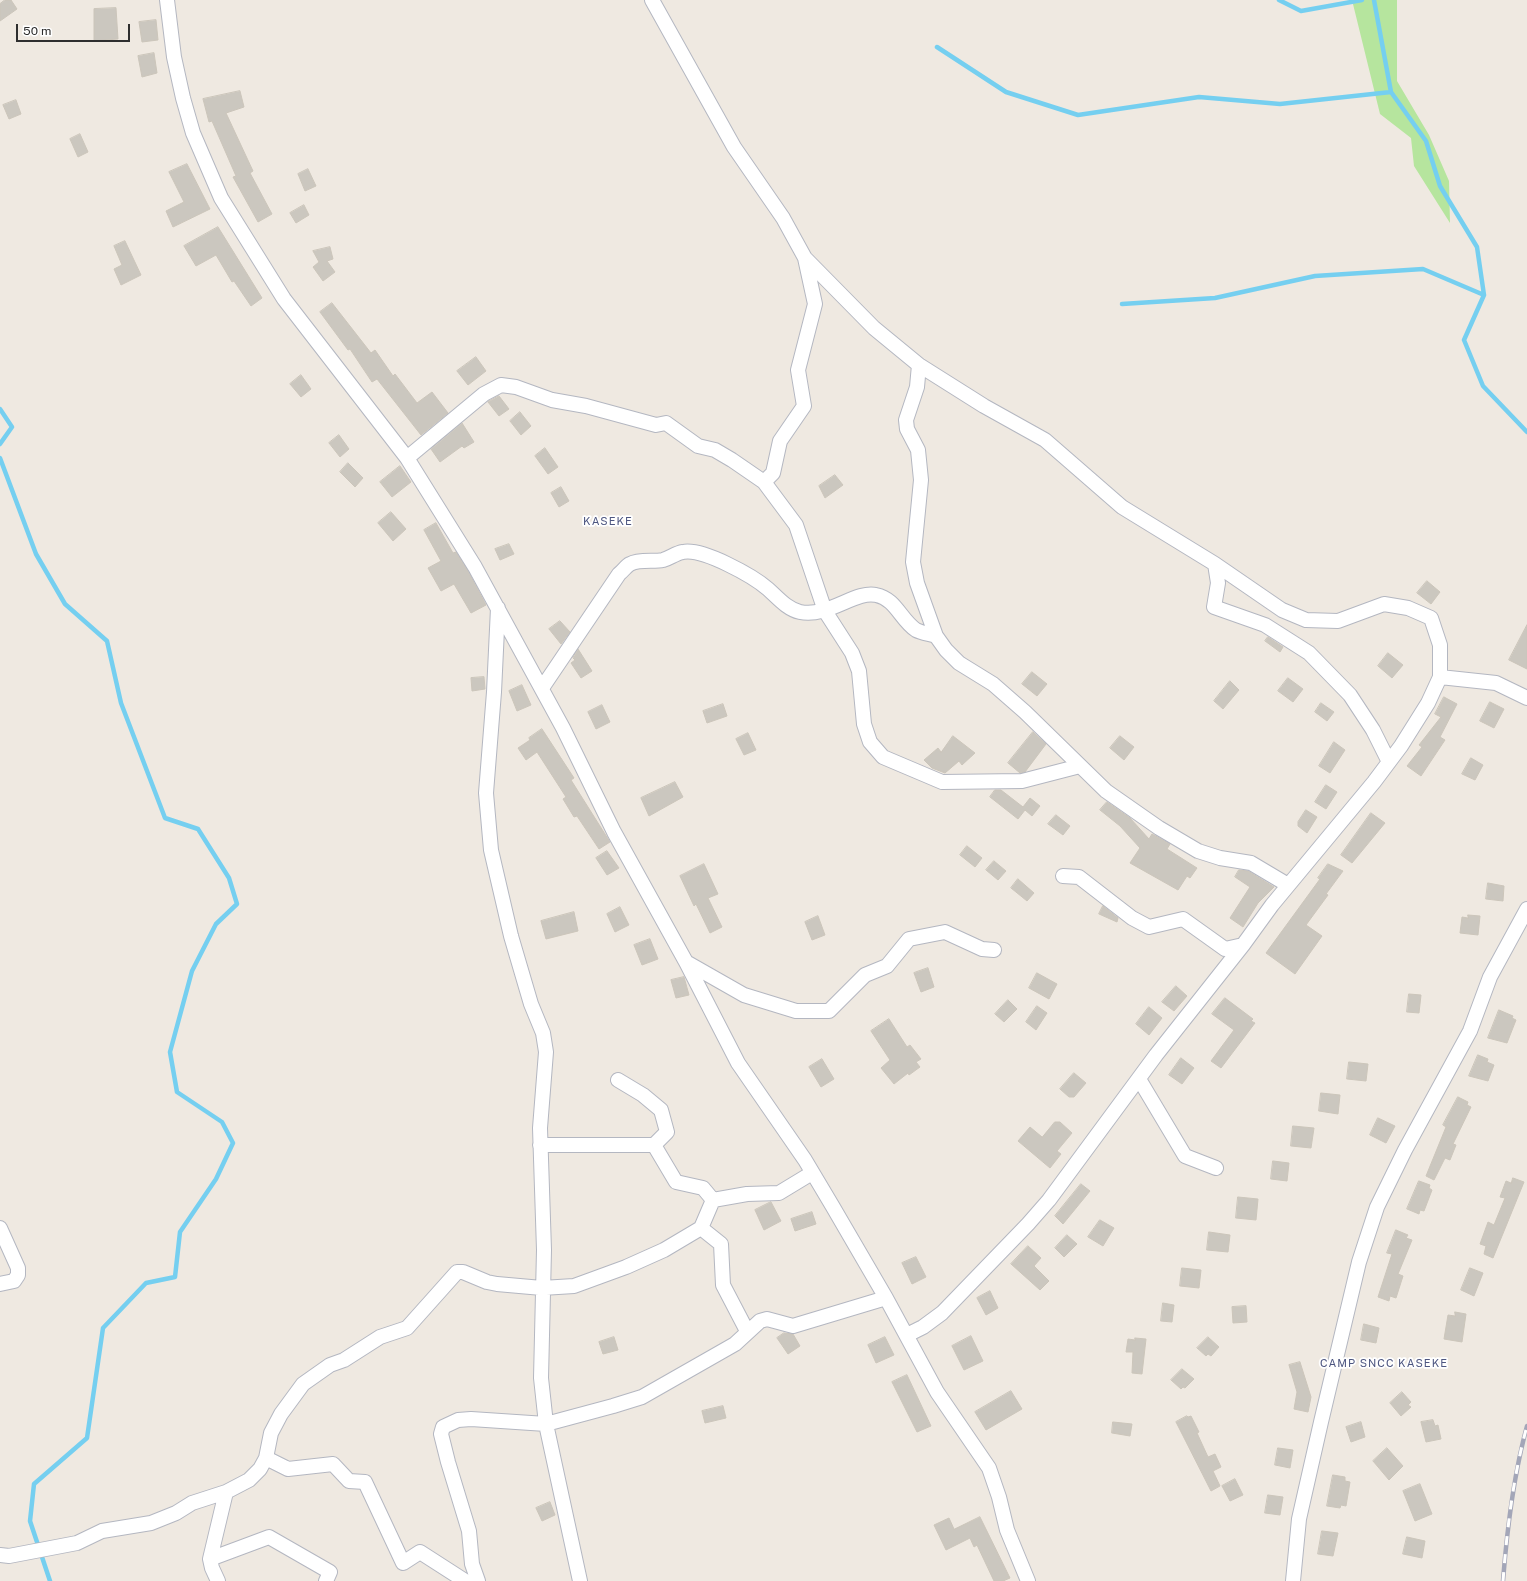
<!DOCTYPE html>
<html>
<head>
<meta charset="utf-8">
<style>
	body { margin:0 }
	#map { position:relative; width:1527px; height:1581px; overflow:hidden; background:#efe9e1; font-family:"Public Sans",sans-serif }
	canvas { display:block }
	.scale { position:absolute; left:16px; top:24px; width:114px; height:18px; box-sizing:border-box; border:2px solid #2e2e2e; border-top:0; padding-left:5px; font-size:12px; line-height:14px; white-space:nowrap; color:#2e2e2e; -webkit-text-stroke:3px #fff; paint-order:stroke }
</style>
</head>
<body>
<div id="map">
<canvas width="1527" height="1581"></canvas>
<div class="scale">50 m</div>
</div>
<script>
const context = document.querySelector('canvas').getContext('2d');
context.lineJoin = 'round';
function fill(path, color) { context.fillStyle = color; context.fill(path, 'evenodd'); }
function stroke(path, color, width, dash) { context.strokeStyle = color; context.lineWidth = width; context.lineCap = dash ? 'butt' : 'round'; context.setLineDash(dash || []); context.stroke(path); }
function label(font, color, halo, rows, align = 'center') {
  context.font = font + ' "Public Sans",sans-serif'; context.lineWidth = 3.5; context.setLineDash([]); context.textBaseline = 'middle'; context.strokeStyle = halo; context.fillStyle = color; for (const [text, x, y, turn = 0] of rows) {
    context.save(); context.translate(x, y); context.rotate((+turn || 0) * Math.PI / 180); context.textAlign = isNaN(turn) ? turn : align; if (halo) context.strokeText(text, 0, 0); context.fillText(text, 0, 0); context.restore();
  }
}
fill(new Path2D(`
	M1352,0H1397V81L1429,135L1449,181L1450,223L1414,166L1411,138L1380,114Z`), '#b6e59e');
stroke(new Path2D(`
	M1279,0L1301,11L1362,0
	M1374,0L1391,92L1426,141L1440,186L1477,247L1484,295L1464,340L1483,386L1527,432
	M937,47L1006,92L1078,115L1199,97L1280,104L1391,92
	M1122,304L1215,298L1315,276L1423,269L1484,295
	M0,409L12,427L0,444
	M0,458L36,554L65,604L107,641L121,703L165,818L198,829L229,878L237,904L216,924L192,971L170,1052L177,1092L222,1122L233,1143L216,1179L180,1232L175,1277L146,1283L103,1328L87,1438L34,1484L30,1521L50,1581`), '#75cff0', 4.5);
const building = new Path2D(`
	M5,0H11L17,9L0,21V4Z
	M116,8L118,39L94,41V9Z
	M156,20L158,40L142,42L139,22Z
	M154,53L157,73L142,77L138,56Z
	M240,91L244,107L226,113L253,171L250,173L272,214L258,222L233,177L236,176L212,121L209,122L203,99Z
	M16,100L21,114L9,119L3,105Z
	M80,134L88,152L78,157L70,139Z
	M187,164L210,209L173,227L166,211L184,202L169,172Z
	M308,169L316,186L305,191L298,174Z
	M304,205L309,215L296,223L290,213Z
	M218,227L262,298L251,306L234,281L232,282L216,255L196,266L184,246Z
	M125,241L141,275L121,285L114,269L122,265L114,246Z
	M330,247L333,259L327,261L335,272L323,281L313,267L319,262L313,251Z
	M332,303L371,353L375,350L393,376L395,374L417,403L432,392L448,413L421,435L377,379L372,382L350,349L348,350L320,312Z
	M476,357L486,371L468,385L457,371Z
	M301,375L311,389L301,397L290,384Z
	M499,396L509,409L499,416L488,402Z
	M520,412L531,426L521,435L510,421Z
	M462,423L474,442L464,448L462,446L440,462L431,449Z
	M339,435L349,449L340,457L329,443Z
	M545,448L558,467L548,474L535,456Z
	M348,463L363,478L355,487L340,472Z
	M400,466L411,482L392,497L380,482Z
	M835,475L843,485L825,498L819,486Z
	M561,487L569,501L559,507L551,493Z
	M391,512L406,529L393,541L378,523Z
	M436,523L453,553L456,552L468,571L486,605L471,613L454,584L441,591L428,568L441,561L424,530Z
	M509,544L514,554L500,560L495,549Z
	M1427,581L1440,592L1431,604L1417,593Z
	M560,621L570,632L561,644L549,629Z
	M1527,625V669L1509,660Z
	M1268,637L1283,647L1280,652L1265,641Z
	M578,649L592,671L581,678L571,663L575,660L573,658Z
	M1388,653L1403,665L1392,678L1378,666Z
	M1032,672L1047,684L1037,696L1022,684Z
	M484,677L485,689L472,691L471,678Z
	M1288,678L1303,689L1293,702L1278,691Z
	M1230,681L1239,690L1223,709L1214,701Z
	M522,685L531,705L517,711L509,691Z
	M1444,697L1457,704L1440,737L1445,740L1421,776L1407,766L1422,747L1419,745L1441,717L1435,714Z
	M1490,702L1504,709L1494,728L1480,721Z
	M1321,703L1334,712L1327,721L1315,712Z
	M723,704L727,716L707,723L703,711Z
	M602,705L610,722L596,729L588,712Z
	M542,729L574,778L571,780L610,842L599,849L577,816L574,817L563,799L566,797L537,752L526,760L518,748L530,740L529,738Z
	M1033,732L1046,744L1025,772L1020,773L1008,763Z
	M748,733L756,750L744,755L736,739Z
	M953,736L975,753L962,765L959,761L945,773L932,768L924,760L938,748L941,752Z
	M1120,736L1134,747L1124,760L1110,748Z
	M1334,742L1345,750L1330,773L1319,766Z
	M1471,758L1483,765L1475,780L1462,774Z
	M675,782L683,797L649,816L641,798Z
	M1326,785L1337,792L1326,809L1315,802Z
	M995,790H1001L1023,807L1030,798L1040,806L1032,816L1025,810L1018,819L990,797Z
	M1107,802L1130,818L1149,839L1152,834L1170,844L1167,849L1197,868L1190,878L1187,876L1178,890L1130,863L1140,848L1120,826L1100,810Z
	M1306,810L1317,817L1307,833L1298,826V822Z
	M1371,813L1385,823L1352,863L1341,855Z
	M1056,815L1070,826L1063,835L1048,824Z
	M967,846L982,858L975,867L960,855Z
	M607,851L619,868L607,875L596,858Z
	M994,861L1006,871L998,880L986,870Z
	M704,864L718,894L708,898L722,927L710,933L696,904L694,906L680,876Z
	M1328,864L1343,871L1326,894L1328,895L1306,925L1322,936L1295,974L1266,953L1320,879L1318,878Z
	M1239,870L1248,871L1274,887L1258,903L1243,927L1230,918L1250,887L1235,877Z
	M1018,879L1034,893L1027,901L1011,888Z
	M1488,883L1504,886L1503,901L1486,899Z
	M1103,906L1118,918L1117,922L1099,914Z
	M620,907L629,925L615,932L607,914Z
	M574,912L578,931L546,939L541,921Z
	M1468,915L1480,916L1478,935L1460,933L1462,917L1468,918Z
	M818,916L825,935L812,940L805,922Z
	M650,939L658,959L642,965L634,945Z
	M928,968L934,987L921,992L914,973Z
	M1037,973L1057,984L1049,999L1029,988Z
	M684,977L689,995L676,998L671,980Z
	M1176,986L1187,996L1174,1011L1162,1002Z
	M1409,994L1421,995L1419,1013L1407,1012Z
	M1225,998L1253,1019L1251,1021L1255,1023L1221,1068L1211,1061L1234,1030L1212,1014Z
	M1008,1000L1017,1009L1004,1022L995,1014Z
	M1037,1006L1047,1013L1036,1030L1026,1022Z
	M1149,1007L1162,1018L1149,1035L1136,1024Z
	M1499,1010L1513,1016L1512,1018L1516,1020L1507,1043L1488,1038Z
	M889,1019L907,1047L910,1045L921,1059L916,1062L920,1067L909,1075L908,1073L894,1084L881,1068L890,1060L871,1031Z
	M1478,1055L1488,1059L1487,1062L1494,1065L1488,1081L1469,1076Z
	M1181,1058L1194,1068L1182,1084L1169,1075Z
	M822,1059L834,1079L821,1087L809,1067Z
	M1349,1062L1368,1064L1366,1081L1347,1079Z
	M1074,1073L1086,1083L1074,1097H1069L1060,1089Z
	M1321,1093L1340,1095L1338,1114L1319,1111Z
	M1458,1097L1468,1102L1467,1105L1471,1107L1453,1144L1456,1145L1450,1160L1445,1158L1434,1180L1426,1176L1446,1127L1443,1125Z
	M1378,1118L1395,1126L1386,1143L1370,1135Z
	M1055,1122H1060L1072,1133L1057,1151L1061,1154L1050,1168L1018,1141L1030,1127L1042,1137Z
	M1293,1126L1314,1128L1311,1148L1291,1146Z
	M1273,1161L1289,1163L1287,1181L1271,1179Z
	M1513,1178L1524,1182L1493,1258L1484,1254L1486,1246L1480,1244L1488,1222L1494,1225L1505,1198L1500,1197L1506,1181L1511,1183Z
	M1419,1181L1430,1185L1429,1188L1432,1190L1424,1211L1420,1210L1419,1214L1407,1209Z
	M1081,1184L1090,1191L1063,1224L1055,1216Z
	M1238,1197L1258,1199L1256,1220L1236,1218Z
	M771,1202L781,1221L764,1230L755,1210Z
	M812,1212L816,1224L795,1231L791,1219Z
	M1100,1220L1114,1228L1103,1246L1088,1237Z
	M1396,1230L1408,1235L1406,1238L1412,1240L1398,1274L1403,1276L1396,1298L1390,1296L1389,1301L1378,1297L1392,1254L1387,1253Z
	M1209,1232L1230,1235L1228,1252L1207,1250Z
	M1067,1235L1077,1244L1064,1257L1055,1248Z
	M1028,1246L1041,1258L1034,1266L1049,1281L1040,1290L1011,1264Z
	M916,1257L926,1277L912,1284L902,1263Z
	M1182,1268L1201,1270L1199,1288L1180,1286Z
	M1470,1268L1483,1273L1474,1296L1461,1290Z
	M990,1291L998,1308L986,1315L977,1298Z
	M1163,1303L1174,1305L1172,1322L1161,1321Z
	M1246,1306L1247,1322L1233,1323L1232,1307Z
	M1455,1312L1466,1314L1462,1342L1444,1339L1448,1315L1455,1316Z
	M1364,1324L1379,1328L1376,1343L1361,1340Z
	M784,1333L793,1334L800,1346L788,1354L777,1338Z
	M971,1336L983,1361L964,1370L952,1346Z
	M614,1337L618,1350L603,1354L599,1342Z
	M885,1337L894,1355L876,1363L868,1345Z
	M1208,1337L1219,1347L1211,1356L1208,1354L1206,1356L1197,1348Z
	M1135,1338L1146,1339L1142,1374L1132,1373L1133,1352H1126L1128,1339L1135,1340Z
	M1300,1362L1311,1397L1308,1412L1294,1409L1297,1392L1289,1365Z
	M1182,1369L1194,1379L1185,1388L1183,1387L1181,1389L1171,1380Z
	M907,1375L931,1426L917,1432L892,1382Z
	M1011,1391L1022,1409L986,1430L975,1412Z
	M1402,1392L1411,1402L1408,1405L1411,1407L1401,1416L1390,1403Z
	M723,1406L726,1418L705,1423L702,1411Z
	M1187,1416L1188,1417L1191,1416L1199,1432L1197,1433L1208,1457L1215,1454L1221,1467L1213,1471L1220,1486L1211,1491L1176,1422Z
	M1433,1420L1435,1426L1438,1425L1441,1439L1426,1442L1421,1422Z
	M1113,1422L1132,1424L1130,1436L1112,1433Z
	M1361,1422L1365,1437L1351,1442L1346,1427Z
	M1278,1448L1293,1450L1290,1468L1275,1465Z
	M1387,1448L1403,1466L1389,1480L1373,1461Z
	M1333,1475L1345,1477V1481L1350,1482L1346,1506L1341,1505L1340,1508L1327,1506Z
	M1235,1479L1243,1495L1230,1501L1222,1486Z
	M1420,1484L1432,1514L1415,1521L1403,1491Z
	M1268,1495L1283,1497L1280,1515L1265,1513Z
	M550,1502L555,1515L542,1521L536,1508Z
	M980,1517L1010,1578L1003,1581H994L977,1545L974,1547L970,1538L946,1550L934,1525L949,1518L954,1529Z
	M1322,1531L1338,1533L1333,1556L1318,1554Z
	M1407,1537L1425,1541L1422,1558L1403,1554Z`);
fill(building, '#cbc7bf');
stroke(building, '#cbc5ba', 1);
const street = new Path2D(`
	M167,0L174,57L183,98L193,133L221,198L284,299L407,458L475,567L563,728L614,832L686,962L738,1063L805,1160L833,1207L886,1298L937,1392L989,1468L999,1497L1007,1530L1028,1581
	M652,0L734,147L783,218L805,258L874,328L919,365L984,406L1045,440L1122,507L1215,564L1282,610L1306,620L1338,621L1384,604L1408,608L1431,618L1440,645V677L1428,703L1401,746L1374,782L1272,905L1243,945L1156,1055L1049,1200L1028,1224L942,1313L923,1327L907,1335
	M919,365L917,387L906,420L907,429L918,450L921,480L913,562L917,583L936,636L946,650L959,663L993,684L1025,712L1106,791L1159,828L1198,851L1220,858L1251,863L1288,885
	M407,458L484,394L501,385L516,387L552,400L586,406L656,425L666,423L698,446L715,450L732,460L764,482L796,525L825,611L852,653L859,671L864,724L870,742L883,757L942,782L1022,781L1080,766
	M764,482L773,473L780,441L804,406L798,370L815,304L805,258
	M1215,564L1218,583L1214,607L1265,625L1309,653L1350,695L1373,730L1389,762
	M498,608L494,692L486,793L491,850L511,936L531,1004L543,1033L546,1052L540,1128L544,1250L541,1378L546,1424L580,1581
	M1440,677L1496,683L1527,698
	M542,688L619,574C623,571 626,566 630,564C639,559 654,562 663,560C670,558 676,553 683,552C703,548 753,576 768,589C778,598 787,609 800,612C828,618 856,590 876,595C896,599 900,619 916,630C922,633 930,634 936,636
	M1063,876L1079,877L1132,918L1149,927L1183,919L1225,949L1243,945
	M686,962L744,995L796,1011H829L865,975L887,966L909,939L945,932L982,949L994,950
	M1139,1079L1185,1156L1216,1168
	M540,1145H654L667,1132L661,1110L643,1095L618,1080
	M654,1145L676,1182L703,1188L713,1200
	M0,1228L18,1268V1275L14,1281L0,1284
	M701,1228L721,1244L723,1285L747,1331
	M266,1458L288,1469L333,1464L349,1481L365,1482L403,1563L420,1552L465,1581
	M0,1555L9,1556L77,1543L102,1531L151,1523L176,1513L192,1503L226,1492L249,1480L260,1469L266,1458L271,1433L281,1414L303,1384L330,1365L344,1360L380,1337L407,1328L457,1272H463L487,1282L497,1284L542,1288L574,1286L626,1267L664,1250L701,1228L713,1200L747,1194L779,1193L812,1173
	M210,1559L269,1537L330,1572L326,1581
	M218,1581L212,1568L210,1559L226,1492
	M478,1581L472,1564L469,1531L448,1462L441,1434L443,1427L458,1420L471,1419L546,1424L613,1406L642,1397L735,1344L760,1321L767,1319L793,1326L886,1298
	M1293,1581L1299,1519L1321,1422L1359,1262L1377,1207L1405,1150L1470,1031L1490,977L1527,909`);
stroke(street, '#b4b7c1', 16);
stroke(street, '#fff', 14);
const rail = new Path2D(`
	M1503,1581C1507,1529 1513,1477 1527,1426`);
stroke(rail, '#a3a6b8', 4.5);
stroke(rail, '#fff', 3, [9]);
context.letterSpacing = '1px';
label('11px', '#4d5680', '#fff', [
	["KASEKE",608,522],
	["CAMP SNCC KASEKE",1384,1364]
]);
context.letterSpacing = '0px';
</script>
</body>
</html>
